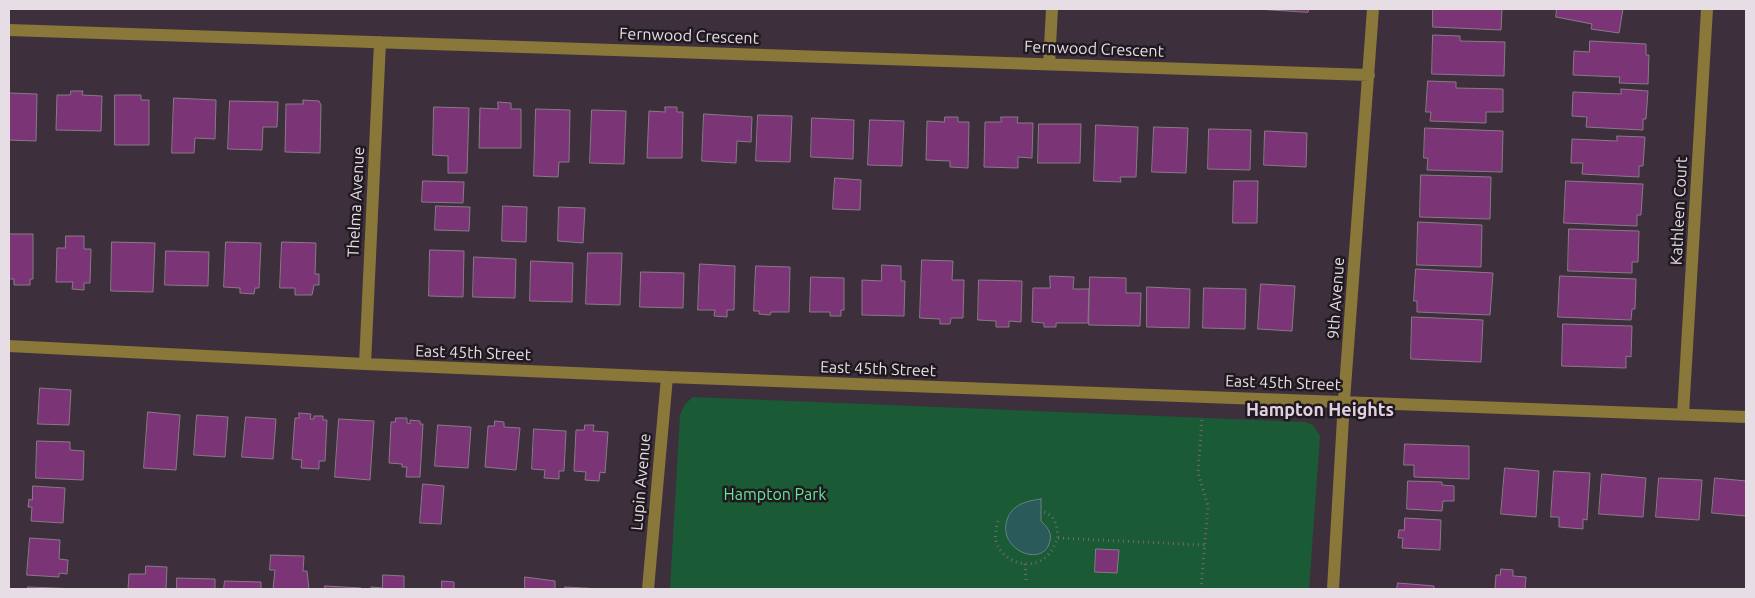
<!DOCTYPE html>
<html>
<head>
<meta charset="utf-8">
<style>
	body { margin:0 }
	#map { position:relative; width:1755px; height:598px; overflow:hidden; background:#3d303c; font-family:Ubuntu,sans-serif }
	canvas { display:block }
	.frame { position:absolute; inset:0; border:10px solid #e6dde5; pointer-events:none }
</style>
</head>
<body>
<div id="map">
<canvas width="1755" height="598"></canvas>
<div class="frame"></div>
</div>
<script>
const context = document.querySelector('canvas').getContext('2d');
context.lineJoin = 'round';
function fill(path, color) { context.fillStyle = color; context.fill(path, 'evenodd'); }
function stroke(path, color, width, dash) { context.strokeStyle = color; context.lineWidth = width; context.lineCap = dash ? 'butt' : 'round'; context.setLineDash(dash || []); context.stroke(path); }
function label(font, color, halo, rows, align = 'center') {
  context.font = font + ' Ubuntu,sans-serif'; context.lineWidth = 5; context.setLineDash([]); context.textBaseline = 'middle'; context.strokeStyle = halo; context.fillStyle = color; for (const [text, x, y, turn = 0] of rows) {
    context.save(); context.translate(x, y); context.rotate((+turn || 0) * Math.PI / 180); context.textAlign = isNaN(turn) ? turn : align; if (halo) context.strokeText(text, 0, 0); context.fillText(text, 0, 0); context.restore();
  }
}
fill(new Path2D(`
	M693,397L1305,422L1313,425L1320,436L1309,589H670L680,415L685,404Z`), '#1a5a35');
const water = new Path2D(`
	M1041,499V521C1047,527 1052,532 1050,541C1044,569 997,550 1007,520C1012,504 1027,501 1041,499Z`);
fill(water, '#2b5a5b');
stroke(water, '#638184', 1);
const building = new Path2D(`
	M1257,9H1309L1308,12Z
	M1433,9H1502L1501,30L1433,27Z
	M1557,9H1623L1619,33L1591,29L1592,24L1556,17Z
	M1433,35L1460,36V41L1505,42L1504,76L1432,74Z
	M1590,41L1646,44V55H1649L1648,84L1619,83L1620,77L1573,75L1574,51L1589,52Z
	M1428,81L1456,82V88L1503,89V112H1486V123L1430,121L1431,112H1426Z
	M1621,89L1648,91L1646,119H1643V130L1586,127L1587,117L1572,116L1573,92L1621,94Z
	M71,91H83L82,95L102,96L101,131L56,130L57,95H70Z
	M9,93L37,94L36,141L9,140Z
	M115,95H141V100H149V145H115Z
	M174,98L216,100L215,139L195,138L194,153H172Z
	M303,100L319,101L321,105L320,153L285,152L286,104H303Z
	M230,101L278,102L277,127H263L262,150L228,149Z
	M498,102L511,103V109H521V148H479L480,108L498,109Z
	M434,107L469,108L467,173H448V156L433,155Z
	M665,107H677V112H683L682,158H647L649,111L665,112Z
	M536,109L570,110L569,162H559L558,177L534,176Z
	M592,110L626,111L624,164L590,163Z
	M704,114L752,117L751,142L737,141L736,163L702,161Z
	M758,115L792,116L790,162L756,161Z
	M945,117H958V122H969L968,168L950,167V161L926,160L927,121L944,122Z
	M1001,117H1018L1017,123H1033L1032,158L1018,157V168L984,167L985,122H1001Z
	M812,118L854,120L853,159L811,157Z
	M870,120L904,121L902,166L868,165Z
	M1039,124H1081L1080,163H1038Z
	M1096,125L1138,127L1136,177H1120L1121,182L1094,181Z
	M1154,127L1188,128L1186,173L1152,172Z
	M1425,128L1503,131L1502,172L1427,170L1428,158H1424Z
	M1209,129L1251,130L1250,170L1208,169Z
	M1265,131L1307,133L1306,167L1264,165Z
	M1617,136L1645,137L1643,166H1639V177L1582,174L1583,163H1571L1572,139L1617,141Z
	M1421,175L1491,177L1490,219L1420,217Z
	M835,178L861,180L860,210L833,209Z
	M423,181L464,182L463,203L422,202Z
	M1234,181H1258L1257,223H1233Z
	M1566,181L1643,184L1641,215H1637V226L1564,223Z
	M436,206L470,207L469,231L435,230Z
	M503,206L527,207L526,242L502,241Z
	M559,207L585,208L583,243L558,241Z
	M1418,222L1482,225L1481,267L1417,265Z
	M1569,229L1639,231L1638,262H1632V273L1568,271Z
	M9,234H33V279H30V285H14V279H9Z
	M66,236H84V249H91L90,283H84V290L72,289L73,282H56L57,248H65Z
	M112,242L155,243L153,292L111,291Z
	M226,242L261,243L259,288H255L254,294L240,293V288L224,287Z
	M282,242L316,243L315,274H319V285H314L312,295H295V288H280Z
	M430,250L464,251L463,297L429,296Z
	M166,251L209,252L208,286L165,285Z
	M588,253H622L620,305L586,304Z
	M474,257L516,259L515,298L473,297Z
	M922,260L953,261L952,280H964L963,318H951L950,324H940V319L920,318Z
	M531,261L573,263L572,302L530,301Z
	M700,264L735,266L734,310H727V317L714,316L715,310H698Z
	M882,265L901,266V281H905L904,316L862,315V280L881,281Z
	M756,266L790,267L789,312H771L770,315L759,314V311H754Z
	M1416,269L1493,273L1490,315L1417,312V301H1414Z
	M641,272L684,273L683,308L640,307Z
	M1050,276L1074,277L1073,289H1089L1088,323H1056V327H1044V323L1032,322L1033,288H1050Z
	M1560,276L1636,279L1635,309H1632L1631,320L1558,317Z
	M811,277L844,278V310H841V316H830V312H810Z
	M1090,277L1126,278V293H1141L1140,326L1089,325Z
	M979,280L1022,281L1021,322L1009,321V327H996V321L978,320Z
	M1261,284L1295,286L1292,331L1258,329Z
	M1147,287L1190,289L1189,328L1147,327Z
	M1204,288L1246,289L1245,329L1203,328Z
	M1412,317L1483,320L1481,362L1411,359Z
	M1563,324L1632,326L1631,357L1626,356V368L1562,366Z
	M40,388L71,390L69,425L38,424Z
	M148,412L180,415L176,470L144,468Z
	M299,413L311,414L310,419H314V416H323V420H327L325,461H319V469L301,468L302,460L292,459L295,418H299Z
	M197,415L228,417L225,457L194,455Z
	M246,417L276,419L273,459L242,457Z
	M396,418H407V423L410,424V420L420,421V424H423L420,477H406L407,467H402V464L389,463L391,422H395Z
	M339,419L374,421L370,480L335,477Z
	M495,421L504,422V427L520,428L516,470L485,467L488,426H494Z
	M438,425L471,427L468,468L435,466Z
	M585,425H594L593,431L608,432L605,473L600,472L599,481L585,480L586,472L574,471L576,430H584Z
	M534,429L566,431L564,471H559V479L544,478L545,470L532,469Z
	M37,441L70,442V450L84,451L83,480L36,478Z
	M1405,444L1469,446V479L1414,477V465H1404Z
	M1505,468L1539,471L1536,517L1501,514Z
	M1554,471L1590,473L1587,520L1583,519V529L1559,527V517H1551Z
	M1602,474L1646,478L1643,517L1599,514Z
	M1659,478L1702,480L1699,520L1656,517Z
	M1715,478L1746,481V516L1712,513Z
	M1408,481L1442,482V485L1454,486V501H1443L1442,511L1407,509Z
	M423,484L444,486L441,524L420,523Z
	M33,486L65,488L63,523L31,521L32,507H28L29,499L32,500Z
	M1405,518L1441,520L1440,550L1402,548L1403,538H1398L1399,530H1404Z
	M30,538L60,540L59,559L68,560L67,574L59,573V577L27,575Z
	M1096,549L1119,550L1117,573L1095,572Z
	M271,555L304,556L303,571H307L309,589H273L275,570H270Z
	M146,566L167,567L166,589H128L129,574H145Z
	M1501,569L1513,570V576L1526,577L1525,589H1495L1496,575H1500Z
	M383,575L404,576V589H371V587L382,588Z
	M525,577L555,581V589H525Z
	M177,578L215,579V589H177Z
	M225,581L261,582V589H224Z
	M442,581L454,582V589H442Z
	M1398,583L1434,586V589H1397Z
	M325,586L361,588V589H325Z
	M28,587L78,589H28Z
	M565,587L601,589H565Z`);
fill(building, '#7b3576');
stroke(building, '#897987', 1);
stroke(new Path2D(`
	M998,521C996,528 995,535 996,541C1002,563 1033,572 1048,555C1053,550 1055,544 1058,538C1058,525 1054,514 1041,511
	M1058,538L1205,545
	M1025,564L1026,581
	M1201,589L1208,506L1198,473L1202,417`), '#746873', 3, [1, 4]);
stroke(new Path2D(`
	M9,30L1369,75
	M1049,64L1052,9
	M9,346L365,364L667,377L1746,417
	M365,364L380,42
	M1683,414L1707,9
	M648,589L667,377
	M1333,589L1344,401L1373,9`), '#897839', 12);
label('16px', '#e6dde5', '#201a20', [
	["Fernwood Crescent",689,36,2],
	["Fernwood Crescent",1094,49,2],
	["Thelma Avenue",356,202,-87],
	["Kathleen Court",1679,211,-87],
	["9th Avenue",1336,298,-86],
	["East 45th Street",473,353,2],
	["East 45th Street",878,369,2],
	["East 45th Street",1283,383,2],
	["Lupin Avenue",641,482,-85]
]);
label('16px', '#65e596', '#201a20', [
	["Hampton Park",775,495]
]);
label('bold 18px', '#e2d1e1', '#201a20', [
	["Hampton Heights",1320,410]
]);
</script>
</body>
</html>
